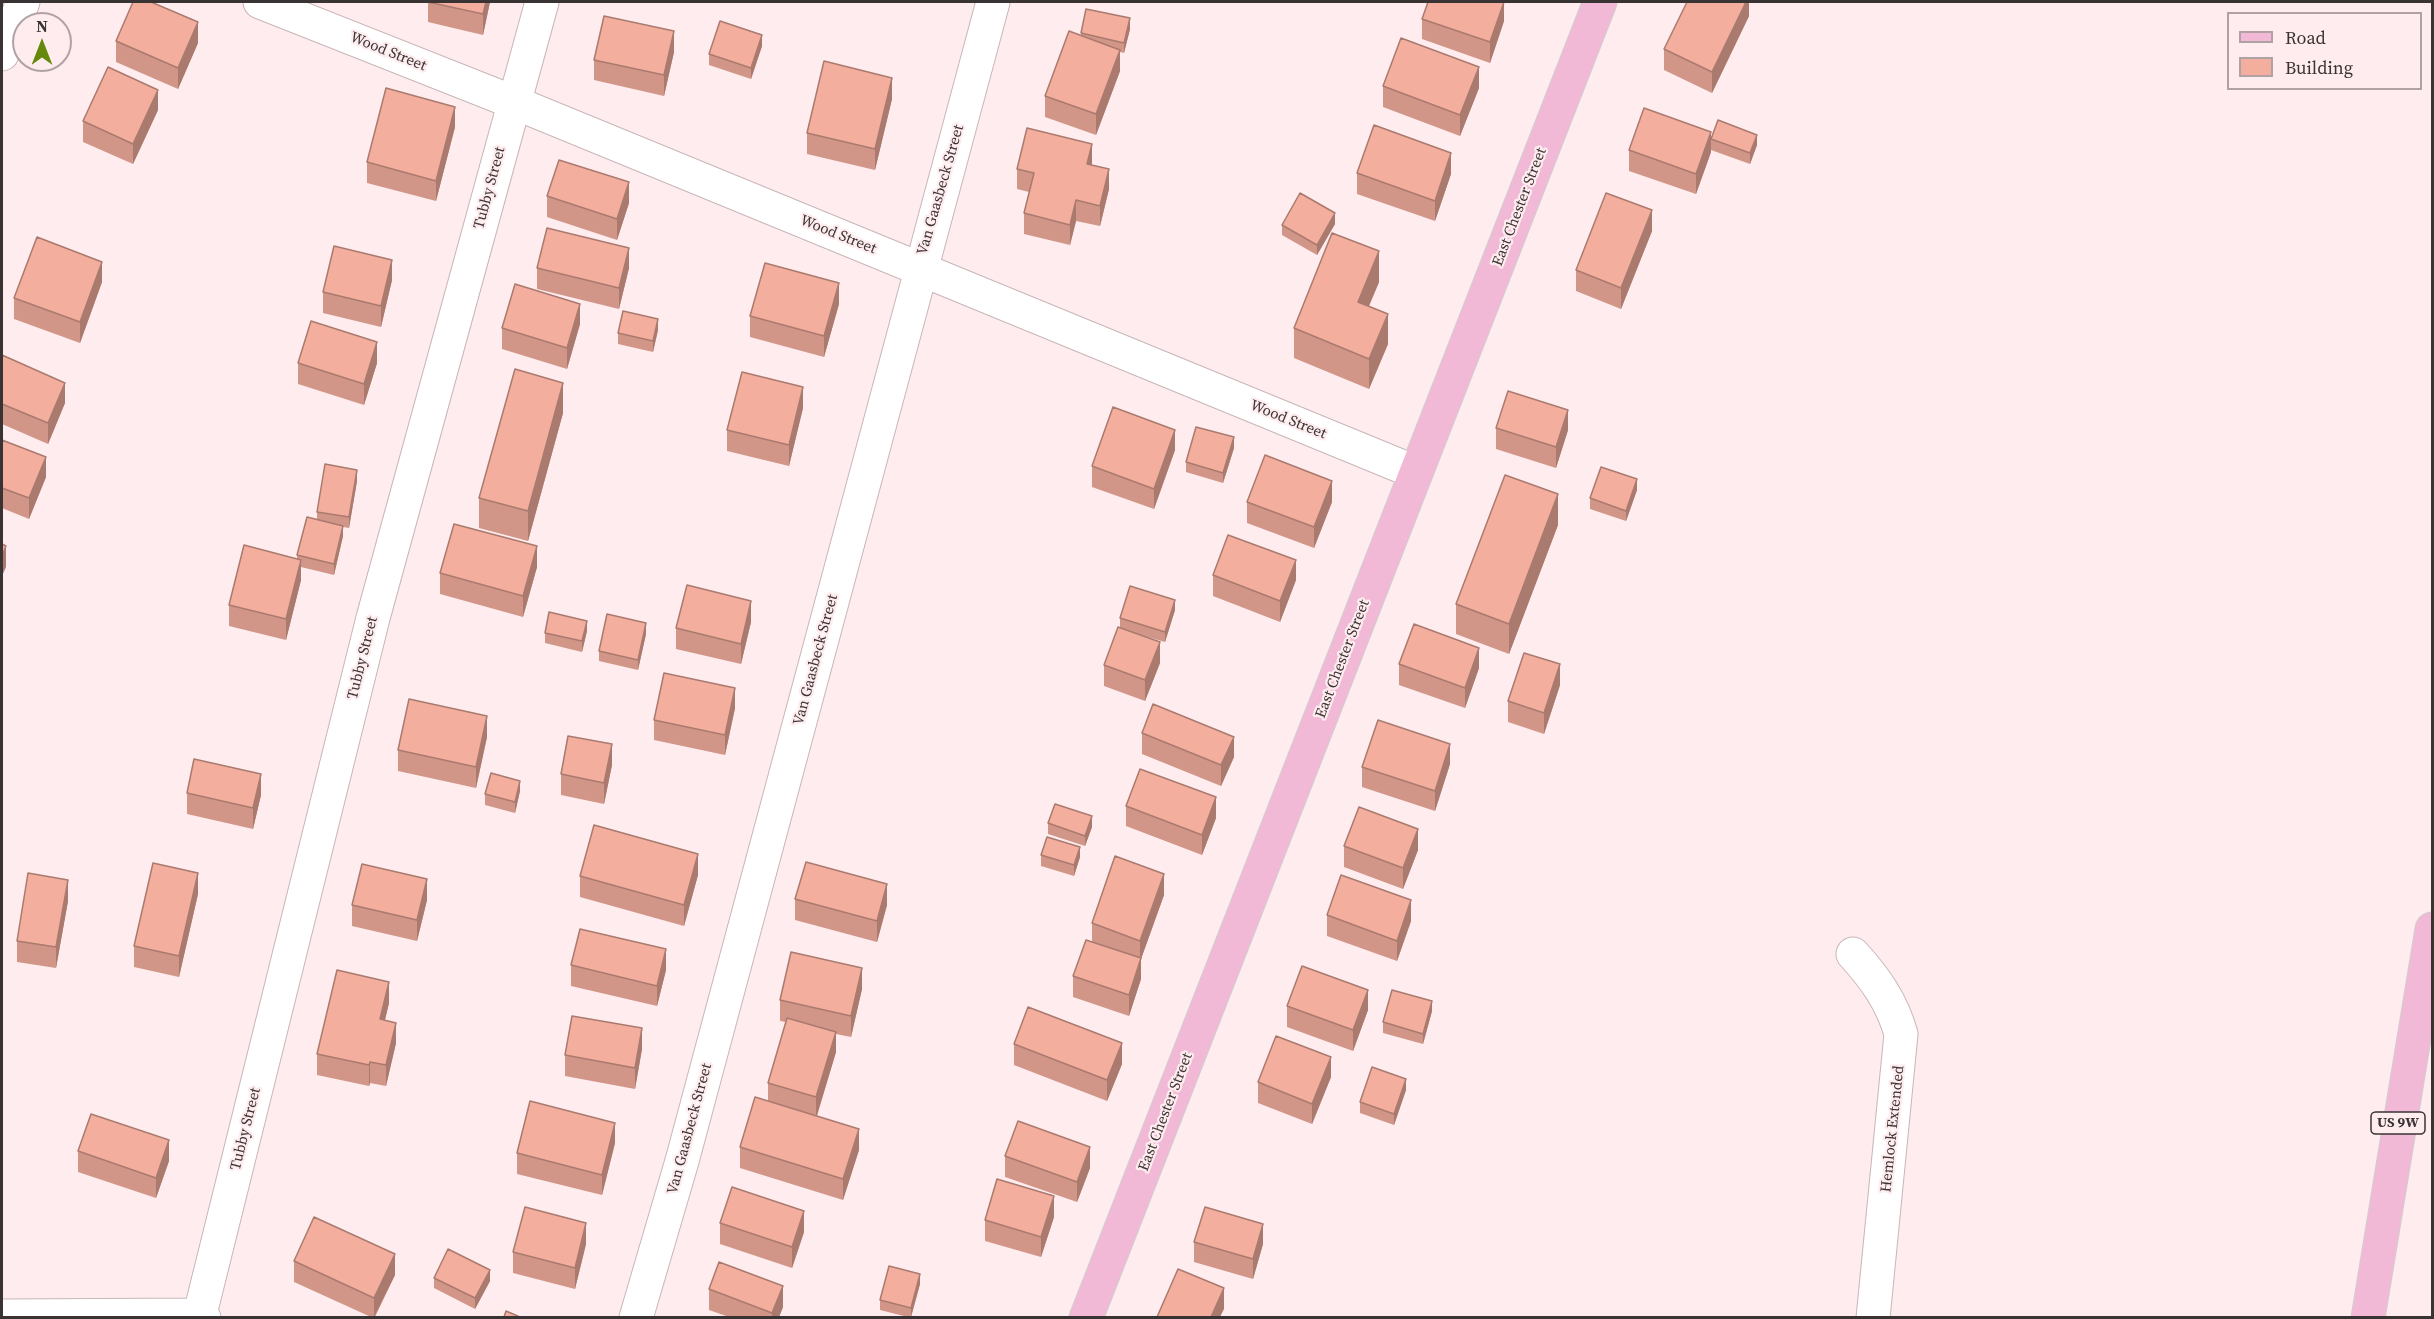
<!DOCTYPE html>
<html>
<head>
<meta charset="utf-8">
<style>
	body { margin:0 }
	#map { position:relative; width:2434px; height:1319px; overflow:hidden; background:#feecee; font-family:"Source Serif 4",serif }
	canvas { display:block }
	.frame { position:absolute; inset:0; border:3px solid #3a3334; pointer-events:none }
	.legend { position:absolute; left:2227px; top:12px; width:195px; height:78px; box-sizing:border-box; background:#feecee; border:2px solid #b0a2a4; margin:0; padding:8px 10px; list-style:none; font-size:18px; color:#3a3334 }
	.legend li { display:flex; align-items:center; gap:12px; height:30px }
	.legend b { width:30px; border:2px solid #b0a2a4 }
	.north { position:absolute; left:12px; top:12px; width:60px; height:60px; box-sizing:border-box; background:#feecee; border:2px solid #b0a2a4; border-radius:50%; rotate:0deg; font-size:16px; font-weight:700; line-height:24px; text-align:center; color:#3a3334 }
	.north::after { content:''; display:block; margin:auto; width:21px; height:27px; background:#67890b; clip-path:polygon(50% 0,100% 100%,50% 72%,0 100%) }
</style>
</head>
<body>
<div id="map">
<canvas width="2434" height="1319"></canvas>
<div class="frame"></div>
<ul class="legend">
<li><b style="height:8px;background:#f2b9d7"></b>Road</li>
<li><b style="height:16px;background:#f3ae9e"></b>Building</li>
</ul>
<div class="north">N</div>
</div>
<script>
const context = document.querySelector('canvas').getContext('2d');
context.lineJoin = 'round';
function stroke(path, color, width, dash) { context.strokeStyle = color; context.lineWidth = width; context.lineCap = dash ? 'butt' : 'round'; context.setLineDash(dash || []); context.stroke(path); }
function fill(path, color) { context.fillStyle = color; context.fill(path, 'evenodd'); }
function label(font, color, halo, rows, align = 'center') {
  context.font = font + ' "Source Serif 4",serif'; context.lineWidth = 4.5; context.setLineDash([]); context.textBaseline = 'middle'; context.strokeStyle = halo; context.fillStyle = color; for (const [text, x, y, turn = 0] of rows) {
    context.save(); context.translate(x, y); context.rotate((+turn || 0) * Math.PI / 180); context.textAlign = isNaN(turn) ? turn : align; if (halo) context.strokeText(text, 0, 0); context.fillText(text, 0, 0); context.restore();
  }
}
const minor = new Path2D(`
	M260,2L513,102L1415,472
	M2,54L23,2
	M1853,954C1875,978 1892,1002 1901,1034L1873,1318
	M2,1316L199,1315L204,1318
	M199,1318L373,618L542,2
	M636,1318L682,1161L993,2`);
const major = new Path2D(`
	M1086,1318L1600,2
	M2368,1318L2432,929`);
stroke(minor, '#c8b6b8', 35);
stroke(major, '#d0cece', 35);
stroke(minor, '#fff', 33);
stroke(major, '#f2b9d7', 33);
fill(new Path2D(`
	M428,2H490L483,35L428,22Z
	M1749,2V16L1712,93L1664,70V49Z
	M1422,19L1504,21L1490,63L1422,39Z
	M1130,29L1124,53L1120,52V71L1096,135L1045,117V96L1081,36V33Z
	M116,41L198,43L178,89L116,62Z
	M762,46L751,79L709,65V54Z
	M674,52L664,96L594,80V60Z
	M1383,86L1479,88L1460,136L1383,107Z
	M892,99L875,170L807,154V133Z
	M158,110L133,164L83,142V121Z
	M455,127L436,201L367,183V162Z
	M1711,139L1757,145L1750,164L1711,150Z
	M1629,150L1711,152L1696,194L1629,171Z
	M1092,165L1109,189L1100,226L1076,221L1070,245L1024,234V213L1029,192L1017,189V169Z
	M1357,173L1451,174L1435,221L1357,194Z
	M547,196L629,203L617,240L547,217Z
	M1335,224L1317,255L1282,235V225Z
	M1652,231L1621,309L1576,291V270Z
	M537,268H629L619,309L537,289Z
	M392,280L381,327L323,313V292Z
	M102,282L80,343L14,319V298Z
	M1379,282L1369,306L1388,344L1369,389L1294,358V328Z
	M839,304L824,357L750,337V316Z
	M580,324L567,369L502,349V328Z
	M658,330L653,352L618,344V333Z
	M2,355L65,403L48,444L2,424Z
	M298,363H377L364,405L298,384Z
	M803,408L789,466L727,451V430Z
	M563,413L528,541L479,528V498Z
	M1496,428L1568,430L1556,468L1496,449Z
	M2,440L46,477L29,519L2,508Z
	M1234,448L1223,483L1186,472V462Z
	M1175,450L1154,509L1092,487V466Z
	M357,481L349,528L343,527V536L334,575L301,567V580L286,640L229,626V605L297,559V555L317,519V512Z
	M1637,490L1626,521L1590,509V498Z
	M1247,502H1332L1314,548L1247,523Z
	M1558,525L1509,654L1456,634V604Z
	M537,567L523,617L440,594V573Z
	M1213,575L1296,580L1280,622L1213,596Z
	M1175,610L1165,642L1141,635L1160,663L1145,701L1104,686V665L1120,627V618Z
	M751,622L741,664L676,649V628Z
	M587,631L582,652L545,643V633Z
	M646,634L638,670L599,661V651Z
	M1399,664L1479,668L1465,708L1399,685Z
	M1560,685L1544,734L1508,722V701Z
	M735,708L725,755L654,740V720Z
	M1142,733L1234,757L1221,786L1142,754Z
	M487,737L476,788L398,771V750Z
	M1450,764L1435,811L1362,787V767Z
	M612,765L604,804L561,795V774Z
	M520,791L515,813L485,805V794Z
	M187,793L261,795L253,829L187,814Z
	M1126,806L1216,818L1202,855L1126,826Z
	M1048,823L1092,827L1085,846L1048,834Z
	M1344,846L1418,850L1403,889L1344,867Z
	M1041,855L1080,857L1074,876L1041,866Z
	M698,875L684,926L580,897V876Z
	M198,894L179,977L134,967V946Z
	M1164,895L1141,959V979L1129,1016L1073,997V976L1092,942V923Z
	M795,899L887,905L877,942L795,920Z
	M427,900L417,941L352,926V905Z
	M68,901L56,968L17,962V941Z
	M1327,915L1411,921L1397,961L1327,936Z
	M571,965L666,970L657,1006L571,986Z
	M862,989L851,1037L836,1034V1052L817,1116L859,1150L843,1200L740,1168V1147L768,1101V1083L786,1022L780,1021V1000Z
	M389,1003L385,1020L396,1043L386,1086L370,1083L369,1086L317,1075V1054Z
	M1287,1006L1368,1010L1353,1051L1287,1027Z
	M1432,1011L1423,1044L1383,1033V1022Z
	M1014,1044L1122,1064L1107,1101L1014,1065Z
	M642,1049L635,1089L565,1076V1055Z
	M1331,1077L1312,1124L1258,1103V1082Z
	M1406,1090L1394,1125L1360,1113V1102Z
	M615,1143L602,1195L517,1174V1153Z
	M78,1151L169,1161L156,1198L78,1172Z
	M1005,1156L1090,1168L1077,1202L1005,1177Z
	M1054,1217L1041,1257L985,1241V1220Z
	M720,1223L804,1232L792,1268L720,1244Z
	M1194,1242L1263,1244L1253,1279L1194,1262Z
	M586,1244L575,1289L513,1273V1252Z
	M294,1261L395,1275L375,1317H371L294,1282Z
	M434,1278L490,1281L475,1309L434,1288Z
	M920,1284L911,1317H908L880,1310V1300Z
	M709,1289L783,1307L779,1317H729L709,1310Z`), '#d19688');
fill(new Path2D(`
	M486,2H490L483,35V14Z
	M1504,2V21L1490,63V42Z
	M1746,2H1749V16L1712,93V72Z
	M1130,18V29L1124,53V43Z
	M198,22V43L178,89V68Z
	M674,31V52L664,96V75Z
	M762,35V46L751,79V68Z
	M1120,50V71L1096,135V114Z
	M1479,67V88L1460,136V115Z
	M892,78V99L875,170V149Z
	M158,90V110L133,164V144Z
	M455,107V127L436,201V181Z
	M1711,132V152L1696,194V174Z
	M1757,135V145L1750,164V153Z
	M1092,144V165L1087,164Z
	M1451,153V174L1435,221V201Z
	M1109,169V189L1100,226V206Z
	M629,182V203L617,240V219Z
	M1076,200V221L1070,245V225Z
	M1652,210V231L1621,309V288Z
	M1335,213V224L1317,255V245Z
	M629,248V268L619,309V288Z
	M1379,251V282L1358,332V302Z
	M392,260V280L381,327V306Z
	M102,262V282L80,343V322Z
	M839,283V304L824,357V336Z
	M580,304V324L567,369V348Z
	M1388,314V344L1369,389V359Z
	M658,319V330L653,352V341Z
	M377,342V363L364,405V384Z
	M65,383V403L48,444V423Z
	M563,383V413L528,541V511Z
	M803,387V408L789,466V445Z
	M1568,410V430L1556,468V447Z
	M1175,430V450L1154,509V489Z
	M1234,437V448L1223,483V473Z
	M46,457V477L29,519V498Z
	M357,470V481L349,528V517Z
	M1637,479V490L1626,521V511Z
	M1332,481V502L1314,548V527Z
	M1558,494V525L1509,654V624Z
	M343,526V536L334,575V564Z
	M6,546V567L2,576V556Z
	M537,546V567L523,617V596Z
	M301,560V580L286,640V619Z
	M1296,560V580L1280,622V601Z
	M1175,600V610L1165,642V632Z
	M751,601V622L741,664V644Z
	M587,621V631L582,652V641Z
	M646,623V634L638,670V660Z
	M1160,642V663L1145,701V680Z
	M1479,648V668L1465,708V688Z
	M1560,664V685L1544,734V713Z
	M735,688V708L725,755V735Z
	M487,716V737L476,788V767Z
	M1234,737V757L1221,786V765Z
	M612,744V765L604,804V783Z
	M1450,744V764L1435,811V791Z
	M261,774V795L253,829V808Z
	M520,781V791L515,813V802Z
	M1216,797V818L1202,855V835Z
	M1092,816V827L1085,846V836Z
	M1418,829V850L1403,889V868Z
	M1080,847V857L1074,876V865Z
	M698,854V875L684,926V905Z
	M198,873V894L179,977V956Z
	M1164,874V895L1141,959V979L1129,1016V995L1140,961V941Z
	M427,879V900L417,941V920Z
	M68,880V901L56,968V947Z
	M887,884V905L877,942V921Z
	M1411,900V921L1397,961V941Z
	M666,949V970L657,1006V986Z
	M862,968V989L851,1037V1016Z
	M389,982V1003L380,1040V1019Z
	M1368,990V1010L1353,1051V1030Z
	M1432,1001V1011L1423,1044V1034Z
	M396,1023V1043L386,1086V1065Z
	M642,1028V1049L635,1089V1068Z
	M836,1032V1052L816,1118V1097Z
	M1122,1043V1064L1107,1101V1080Z
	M1331,1057V1077L1312,1124V1104Z
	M370,1062V1083L369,1086V1065Z
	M1406,1079V1090L1394,1125V1114Z
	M615,1123V1143L602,1195V1175Z
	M859,1129V1150L843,1200V1179Z
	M169,1140V1161L156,1198V1178Z
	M1090,1147V1168L1077,1202V1182Z
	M1054,1196V1217L1041,1257V1237Z
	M804,1211V1232L792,1268V1247Z
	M586,1223V1244L575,1289V1268Z
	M1263,1224V1244L1253,1279V1259Z
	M395,1254V1275L374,1317V1298Z
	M490,1270V1281L475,1309V1298Z
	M920,1274V1284L911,1317V1308Z
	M783,1286V1307L779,1317H772V1313Z
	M1224,1288V1309L1220,1317H1211Z`), '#aa7a6f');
const building = new Path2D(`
	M133,2H151L198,22L178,68L116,41Z
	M428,2H486L483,14Z
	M1428,2H1504L1490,42L1422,19Z
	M1687,2H1746L1712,72L1664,49Z
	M1086,9L1130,18L1124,43L1081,33Z
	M604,16L674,31L664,75L594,60Z
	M720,21L762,35L751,68L709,54Z
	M1069,31L1120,50L1096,114L1045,96Z
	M1401,38L1479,67L1460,115L1383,86Z
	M824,61L892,78L875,149L807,133Z
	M108,67L158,90L133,144L83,121Z
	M386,88L455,107L436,181L367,162Z
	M1644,108L1711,132L1696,174L1629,150Z
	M1718,120L1757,135L1750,153L1711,139Z
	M1374,125L1451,153L1435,201L1357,173Z
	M1027,128L1092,144L1087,164L1109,169L1100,206L1076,200L1070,225L1024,213L1034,173L1017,169Z
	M559,160L629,182L617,219L547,196Z
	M1300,193L1335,213L1317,245L1282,225Z
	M1606,193L1652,210L1621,288L1576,270Z
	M547,228L629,248L619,288L537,268Z
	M1332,233L1379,251L1358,302L1388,314L1369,359L1294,328Z
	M37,237L102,262L80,322L14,298Z
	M334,246L392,260L381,306L323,292Z
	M765,263L839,283L824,336L750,316Z
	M515,284L580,304L567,348L502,328Z
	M623,311L658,319L653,341L618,333Z
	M311,321L377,342L364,384L298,363Z
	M2,355L65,383L48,423L2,404Z
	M515,369L563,383L528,511L479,498Z
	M742,372L803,387L789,445L727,430Z
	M1508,391L1568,410L1556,447L1496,428Z
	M1113,407L1175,430L1154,489L1092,466Z
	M1196,427L1234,437L1223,473L1186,462Z
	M2,440L46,457L29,498L2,488Z
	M1265,455L1332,481L1314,527L1247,502Z
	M325,464L357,470L349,517L317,512Z
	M1601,467L1637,479L1626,511L1590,498Z
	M1505,475L1558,494L1509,624L1456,604Z
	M307,517L343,526L334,564L297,555Z
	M454,524L537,546L523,596L440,573Z
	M1228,535L1296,560L1280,601L1213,575Z
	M2,544L6,546L2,556Z
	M244,545L301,560L286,619L229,605Z
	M687,585L751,601L741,644L676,628Z
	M1130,586L1175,600L1165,632L1120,618Z
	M549,612L587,621L582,641L545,633Z
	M607,614L646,623L638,660L599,651Z
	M1414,624L1479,648L1465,688L1399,664Z
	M1118,627L1160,642L1145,680L1104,665Z
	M1524,653L1560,664L1544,713L1508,701Z
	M664,673L735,688L725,735L654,720Z
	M409,699L487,716L476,767L398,750Z
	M1153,704L1234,737L1221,765L1142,733Z
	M1378,720L1450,744L1435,791L1362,767Z
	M568,736L612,744L604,783L561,774Z
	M194,759L261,774L253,808L187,793Z
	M1140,769L1216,797L1202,835L1126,806Z
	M491,773L520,781L515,802L485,794Z
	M1055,804L1092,816L1085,836L1048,823Z
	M1359,807L1418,829L1403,868L1344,846Z
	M594,825L698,854L684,905L580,876Z
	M1047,837L1080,847L1074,865L1041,855Z
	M1115,856L1164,874L1140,941L1092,923Z
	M806,862L887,884L877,921L795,899Z
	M153,863L198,873L179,956L134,946Z
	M362,864L427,879L417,920L352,905Z
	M28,873L68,880L56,947L17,941Z
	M1341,875L1411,900L1397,941L1327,915Z
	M580,929L666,949L657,986L571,965Z
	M1086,940L1141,958L1129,995L1073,976Z
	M791,952L862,968L851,1016L780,1000Z
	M1302,966L1368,990L1353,1030L1287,1006Z
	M337,970L389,982L380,1019L396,1023L386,1065L370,1062L369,1065L317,1054Z
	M1392,990L1432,1001L1423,1034L1383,1022Z
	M1028,1007L1122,1043L1107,1080L1014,1044Z
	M572,1016L642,1028L635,1068L565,1055Z
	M787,1018L836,1032L816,1097L768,1083Z
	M1276,1036L1331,1057L1312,1104L1258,1082Z
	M1372,1067L1406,1079L1394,1114L1360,1102Z
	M755,1097L859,1129L843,1179L740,1147Z
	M530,1101L615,1123L602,1175L517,1153Z
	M91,1114L169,1140L156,1178L78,1151Z
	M1018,1121L1090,1147L1077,1182L1005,1156Z
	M997,1179L1054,1196L1041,1237L985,1220Z
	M732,1187L804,1211L792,1247L720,1223Z
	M525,1207L586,1223L575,1268L513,1252Z
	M1205,1207L1263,1224L1253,1259L1194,1242Z
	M314,1217L395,1254L374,1298L294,1261Z
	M448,1249L490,1270L475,1298L434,1278Z
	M719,1262L783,1286L772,1313L709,1289Z
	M889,1266L920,1274L911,1308L880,1300Z
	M1178,1269L1224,1288L1211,1317H1157Z
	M506,1311L520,1317H504Z`);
fill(building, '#f3ae9e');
stroke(building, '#aa7a6f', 1.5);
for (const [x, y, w] of [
	[2398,1123,54]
]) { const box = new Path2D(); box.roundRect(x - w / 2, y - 11, w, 22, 4.5); context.fillStyle = '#feecee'; context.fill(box); stroke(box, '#3a3334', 1.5); }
label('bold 14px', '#3a3334', null, [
	["US 9W",2398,1123]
]);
label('15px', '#3a3334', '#feecee', [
	["Wood Street",388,52,22],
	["Tubby Street",490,188,-75],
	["Van Gaasbeck Street",941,190,-74],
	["East Chester Street",1520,207,-69],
	["Wood Street",838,235,22],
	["Wood Street",1288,420,22],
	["Tubby Street",363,658,-76],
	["East Chester Street",1343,659,-69],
	["Van Gaasbeck Street",816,660,-75],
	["East Chester Street",1166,1112,-69],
	["Tubby Street",246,1129,-76],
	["Van Gaasbeck Street",690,1129,-75],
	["Hemlock Extended",1893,1129,-84]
]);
</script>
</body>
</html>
